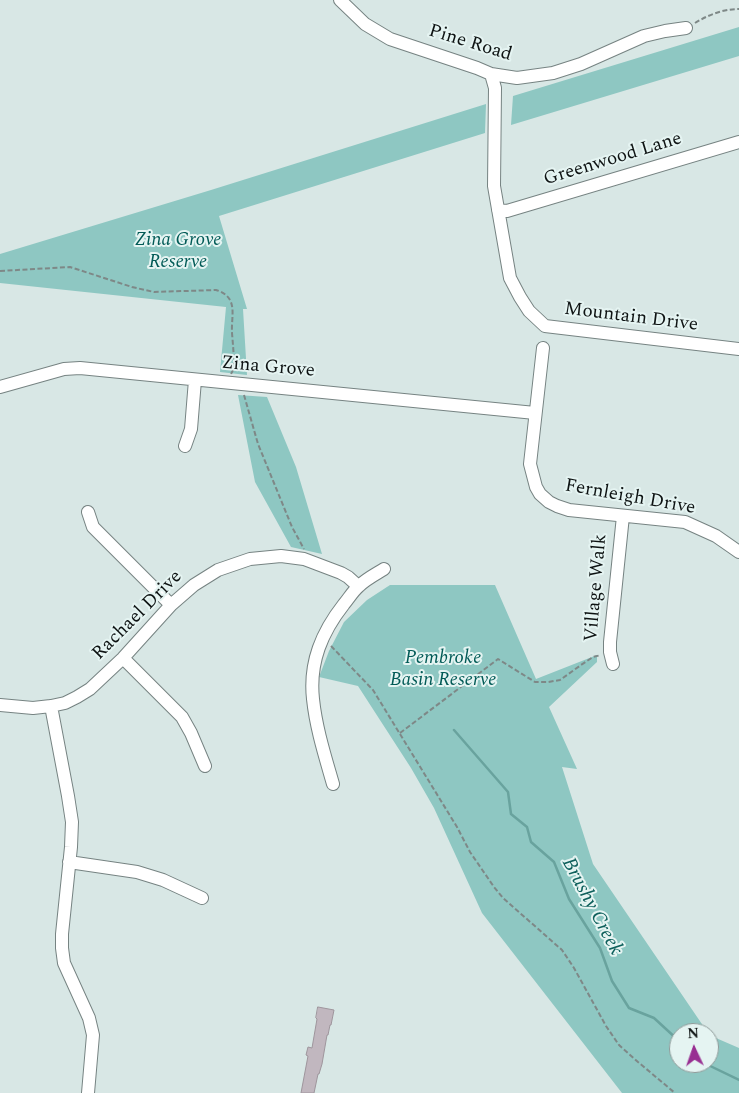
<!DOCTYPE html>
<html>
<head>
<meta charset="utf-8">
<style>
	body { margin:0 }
	#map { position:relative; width:739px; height:1093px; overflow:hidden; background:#d8e7e5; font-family:Spectral,serif }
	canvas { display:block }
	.north { position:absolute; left:669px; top:1023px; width:50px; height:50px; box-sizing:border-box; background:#e5f4f2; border:1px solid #8f9a99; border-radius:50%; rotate:357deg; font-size:14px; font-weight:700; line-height:20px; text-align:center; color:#0e1313 }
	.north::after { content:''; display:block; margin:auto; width:18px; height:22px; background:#982f92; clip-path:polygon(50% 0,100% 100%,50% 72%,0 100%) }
</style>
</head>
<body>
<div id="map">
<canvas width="739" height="1093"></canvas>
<div class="north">N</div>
</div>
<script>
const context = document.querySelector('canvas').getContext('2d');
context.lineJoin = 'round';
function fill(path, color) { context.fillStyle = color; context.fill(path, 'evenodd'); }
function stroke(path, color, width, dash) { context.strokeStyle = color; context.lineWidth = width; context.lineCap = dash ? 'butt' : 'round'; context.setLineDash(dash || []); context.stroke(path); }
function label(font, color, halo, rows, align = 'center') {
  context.font = font + ' Spectral,serif'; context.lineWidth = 4; context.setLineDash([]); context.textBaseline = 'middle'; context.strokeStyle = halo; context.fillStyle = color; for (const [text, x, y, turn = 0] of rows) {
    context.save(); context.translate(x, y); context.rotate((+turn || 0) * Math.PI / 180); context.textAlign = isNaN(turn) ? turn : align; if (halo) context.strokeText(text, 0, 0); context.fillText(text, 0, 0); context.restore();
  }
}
fill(new Path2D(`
	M739,27V56L511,125L513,96Z
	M486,104L485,133L219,216L247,309H243L247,375L220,372L226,307L0,283V254L211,190Z
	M238,395L267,397L296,467L322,554L291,547L255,482Z
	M390,585H495L536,679L597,655V662L549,707L577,769L562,767L593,864L708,1033H679V1063H709V1035L739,1048V1093H622L482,913L434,808L411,768L358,686L319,677L329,651L344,622L367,600Z`), '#8ec7c2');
stroke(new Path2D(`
	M454,730L508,792L511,814L527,827L531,842L554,862L569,899L600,948L612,981L629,1008L654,1018L679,1041
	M704,1063L739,1080`), '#69a39e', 2.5);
const building = new Path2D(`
	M318,1007L334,1010L331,1025H330L328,1035H327L322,1064L319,1074H318L314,1093H301L308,1056L306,1055L308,1047L312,1048L317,1019L316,1018Z`);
fill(building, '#c1b7bf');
stroke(building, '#9e959c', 1);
const minor = new Path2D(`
	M340,0L365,24L390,39L477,68L491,74L517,78L553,73L581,64L644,36L665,31L686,28
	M491,74L495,88L494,186L510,278L520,297L529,311L545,326L739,349
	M498,210L507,211L739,142
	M543,348L530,464L536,487L540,494L549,502L557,506L569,510L685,522L716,536L739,552
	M0,387L64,369L80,368L535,413
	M185,446L191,429L195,380
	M88,512L93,527L171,605
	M123,658L182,717L191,733L205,766
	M613,664L610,652V642L623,516
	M0,705L33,708L51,706L65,703L77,697L90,689L123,658L171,605L194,585L218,570L250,559L281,556L304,559L341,573L348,577L358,586
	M51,706L68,796L72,822L71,847L62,934V948L64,963L89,1018L93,1035L88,1093
	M333,784C325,756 316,728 313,699C309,662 322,632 344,604C349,598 353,591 359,586C366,579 376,574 384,569
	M69,862L137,872L163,880L202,898`);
stroke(minor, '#768382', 14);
stroke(new Path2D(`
	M695,23C708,15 723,9 739,9
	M0,271L70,267L132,287L154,292L216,290C239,297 231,315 232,333C233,345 234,356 234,368L231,374
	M244,395L258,444L292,527L304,549
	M331,646L373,690L457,827L470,852L494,887L503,898L562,950L574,968L606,1026L619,1045L638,1062L675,1093
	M400,733L498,659L535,682H548L560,680L581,665L593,657L601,655`), '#7e8887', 2, [5, 2.5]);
stroke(minor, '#fff', 12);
label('19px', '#0e1313', '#e5f4f2', [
	["Pine Road",470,44,17],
	["Greenwood Lane",613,160,-17],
	["Mountain Drive",631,318,7],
	["Zina Grove",268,368,5],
	["Fernleigh Drive",630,498,10],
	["Village Walk",597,588,-85],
	["Rachael Drive",138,616,-45]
]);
label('italic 19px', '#015a56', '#e5f4f2', [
	["Zina Grove",178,241],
	["Reserve",178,263],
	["Pembroke",443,659],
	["Basin Reserve",443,681]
]);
label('italic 20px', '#0e605c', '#e5f4f2', [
	["Brushy Creek",591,907,62]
]);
</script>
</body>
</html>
